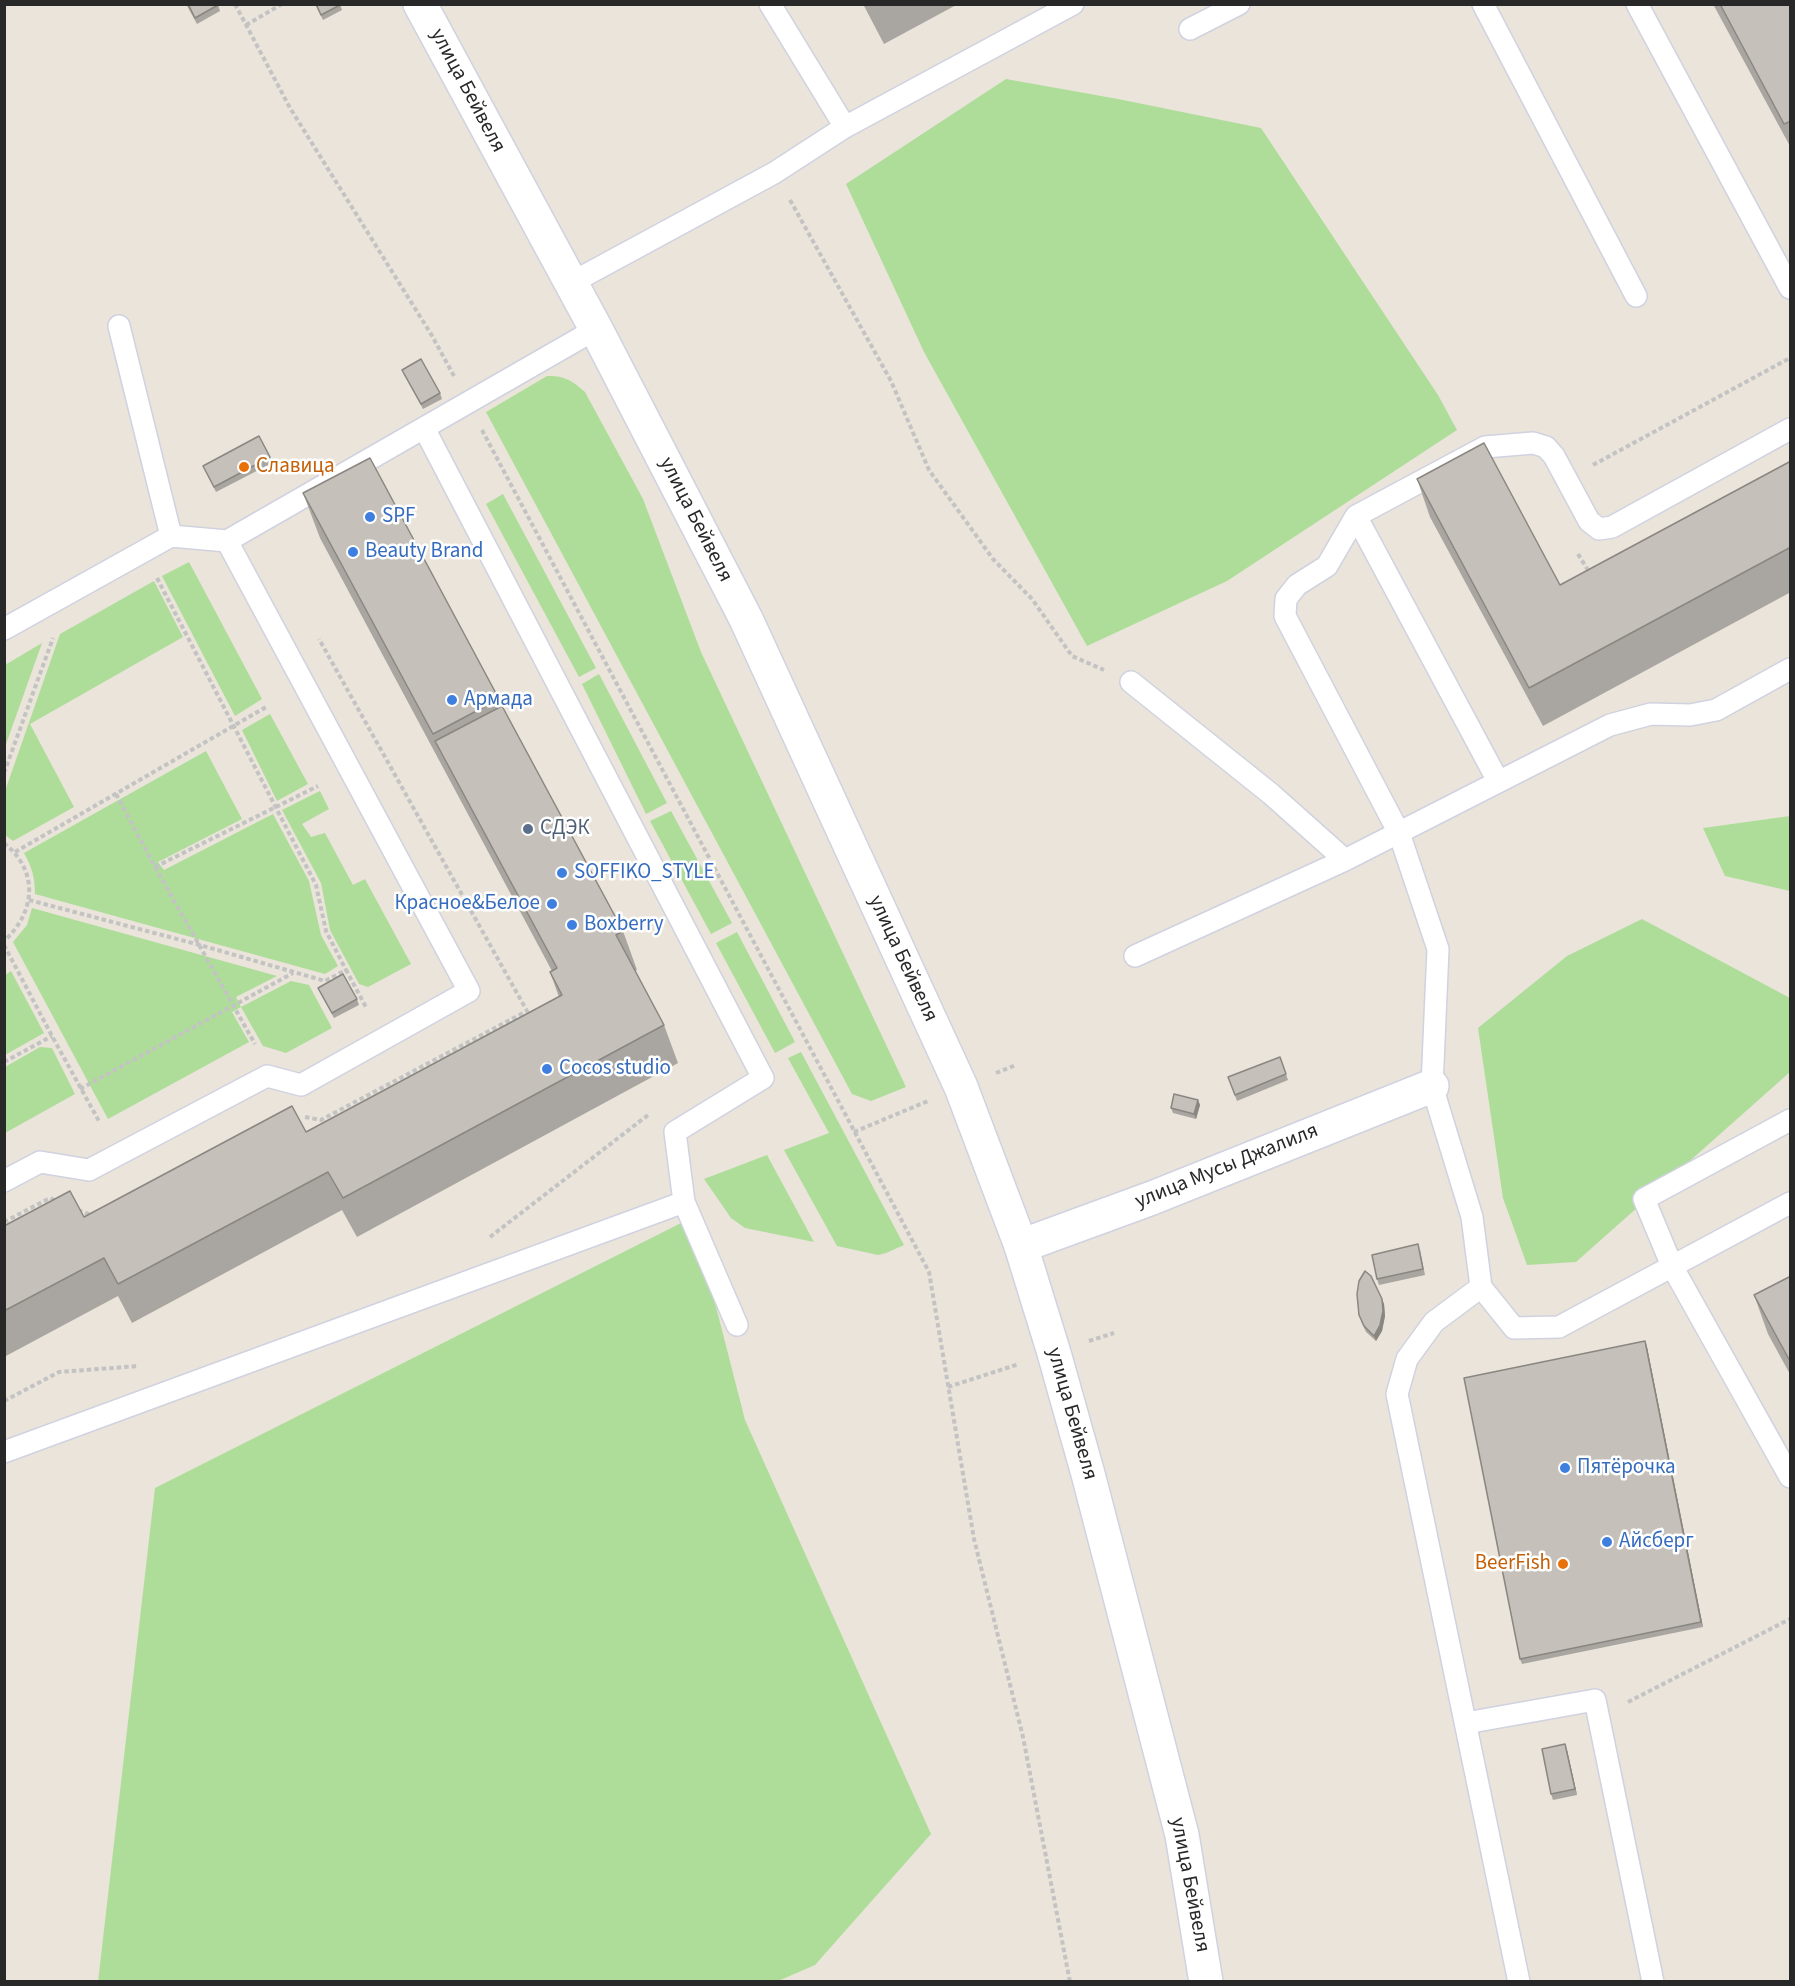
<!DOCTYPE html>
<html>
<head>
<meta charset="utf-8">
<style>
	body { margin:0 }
	#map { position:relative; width:1795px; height:1986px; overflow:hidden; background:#eae4da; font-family:"Source Sans 3",sans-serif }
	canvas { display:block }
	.frame { position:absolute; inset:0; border:6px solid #282828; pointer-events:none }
</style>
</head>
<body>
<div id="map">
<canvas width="1795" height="1986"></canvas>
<div class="frame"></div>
</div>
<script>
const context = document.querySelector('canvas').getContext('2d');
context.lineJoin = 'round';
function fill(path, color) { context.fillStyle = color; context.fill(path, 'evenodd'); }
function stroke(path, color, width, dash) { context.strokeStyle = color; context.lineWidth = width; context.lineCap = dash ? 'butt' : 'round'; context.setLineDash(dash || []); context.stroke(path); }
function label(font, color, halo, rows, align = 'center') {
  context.font = font + ' "Source Sans 3",sans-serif'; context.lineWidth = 5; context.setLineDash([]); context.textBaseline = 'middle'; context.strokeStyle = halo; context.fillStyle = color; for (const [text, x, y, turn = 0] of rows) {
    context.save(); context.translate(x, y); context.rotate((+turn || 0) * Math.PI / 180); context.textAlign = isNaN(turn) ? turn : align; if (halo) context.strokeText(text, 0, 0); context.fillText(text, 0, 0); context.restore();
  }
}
fill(new Path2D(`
	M1006,79L1118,99L1261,128L1438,395L1457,430L1227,581L1087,646L924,352L846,184Z
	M547,376C564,375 573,381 585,392L643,499L701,652L906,1087L871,1101L852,1094L486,412Z
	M503,494L596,668L579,677L486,504Z
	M189,562L262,699L235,716L162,576Z
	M154,581L183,637L30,724L74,807L13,841L5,835V791L60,634Z
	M42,643L5,747V665Z
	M599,674L667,803L646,814L582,684Z
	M270,714L308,784L277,801L242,730Z
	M206,751L242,819L158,862L164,870L273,814L309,881L321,935L338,966L325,974L35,894C35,878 32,867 24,853Z
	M320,791L329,809L302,824L311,837L325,833L353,885L365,879L411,964L368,987L359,984L330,930L321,883L282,810Z
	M671,811L732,923L711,934L650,821Z
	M1790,816V891L1725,876L1703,828Z
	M32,908L277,976L236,997L241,1007L291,981L309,985L332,1028L286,1053L263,1046L241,1007L232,1012L249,1042L108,1119L13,942L27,925Z
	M1642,919L1790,998V1072L1576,1262L1527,1265L1503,1198L1478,1028L1567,956Z
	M737,932L795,1042L775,1053L716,943Z
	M11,971L44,1033L5,1055V975Z
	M40,1047L52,1048L75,1094L5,1133V1067Z
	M801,1052L904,1245L886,1253L878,1255L837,1246L784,1150L829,1133L788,1058Z
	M767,1155L814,1242L745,1228L731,1218L704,1179Z
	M693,1217L745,1420L931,1834L815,1965L778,1981L98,1982L155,1488Z`), '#aedd99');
const service = new Path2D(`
	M770,4L845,127
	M1483,4L1636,296
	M1637,4L1790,288
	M1190,29L1239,4
	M571,283L774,173L845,127L1073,4
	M119,326L171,536
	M1356,516L1498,781
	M4,629L171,536L227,541L596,329
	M1131,682L1271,794L1345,860
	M1135,956L1345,860L1610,725L1651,714L1690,715L1716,710L1790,669
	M1790,1120L1644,1199L1672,1266L1790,1477
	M4,1181L40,1162L89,1170L267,1076L301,1085L469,991L227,541
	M684,1202L737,1325
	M1481,1287L1472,1217L1432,1086L1438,949L1399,833L1285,616L1286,599L1297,585L1327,566L1356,516L1485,447L1533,443L1546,447L1554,456L1589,521L1599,529L1612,527L1790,429
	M4,1452L684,1202L675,1132L763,1078L424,428
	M1466,1723L1595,1700L1653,1982
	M1519,1982L1397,1394L1407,1359L1434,1322L1481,1287L1514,1328L1559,1327L1790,1203`);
const minor = new Path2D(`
	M1021,1246L1152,1198L1432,1086`);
const secondary = new Path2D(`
	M420,4L596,329L746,619L961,1087L1021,1246L1054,1353L1088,1474L1182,1835L1206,1982`);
stroke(service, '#d0d2e0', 24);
stroke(minor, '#d0d2e0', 36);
stroke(secondary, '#d0d2e0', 36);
stroke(new Path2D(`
	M235,4L290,108L431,334L454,376
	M246,25L282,4
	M790,200L891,381L929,470L993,559L1032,599L1072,656L1104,670
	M482,430L929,1272L974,1539L1023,1737L1070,1982
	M1593,465L1790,358
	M1578,554L1589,572
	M157,578L316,885L326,931L346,970
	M4,773L53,638
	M116,794L155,867L255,1044
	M4,843C39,871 36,912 4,941
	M15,852L266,707
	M155,867L318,786
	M29,900L200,945L325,981L346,970L367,1009
	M4,945L52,1036L100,1123
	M4,1062L52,1036
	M996,1073L1016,1065
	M80,1089L293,973
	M305,1117L321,1120L527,1011L319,639
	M854,1132L928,1101
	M78,1210L94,1216
	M4,1222L50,1198L57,1201
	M490,1237L648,1115
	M1089,1341L1114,1333
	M948,1387L1019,1364
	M4,1401L59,1372L139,1366
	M1628,1702L1790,1619`), '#c3c3c3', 4, [4.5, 3]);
stroke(service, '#fff', 21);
stroke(minor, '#fff', 33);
stroke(secondary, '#fff', 33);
fill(new Path2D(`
	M186,4H218L220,11L197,24Z
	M315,4H340L342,10L323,20Z
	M863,4H958L884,44Z
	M1713,4H1791V148Z
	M402,370L440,393L442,399L423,409L404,375Z
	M270,457L272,463L216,492L203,466Z
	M1791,461V592L1543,726L1430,517L1417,479L1560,585Z
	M303,493L499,699L502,706L623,931L637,970L635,971L664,1025L678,1063L357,1237L342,1210L132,1323L118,1296L4,1357V1226L84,1217L306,1132L559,997L550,972L552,971L320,538Z
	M318,988L357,999L359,1005L334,1018L320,993Z
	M1280,1057L1288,1080L1237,1101L1228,1077Z
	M1198,1100L1200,1105L1196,1119L1173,1113L1171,1108Z
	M1420,1250L1425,1275L1379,1285L1377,1279Z
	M1791,1276V1376L1768,1334L1754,1295Z
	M1382,1299L1384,1304L1385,1316L1382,1331L1376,1341L1366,1332L1361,1321Z
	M1645,1341L1647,1347L1703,1627L1522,1664L1520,1659Z
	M1567,1750L1577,1795L1553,1800L1551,1794Z`), '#a9a5a0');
fill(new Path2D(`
	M1198,1100L1200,1105L1196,1119L1194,1114Z
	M1382,1299L1384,1304L1385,1316L1382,1331L1376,1341L1374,1336Z
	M1645,1341L1647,1347L1703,1627L1701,1622Z
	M1565,1744L1567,1750L1577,1795L1575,1789Z`), '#8a8682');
const building = new Path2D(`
	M188,4H218V5L195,18Z
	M316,4H340V5L321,15Z
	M1720,4H1791V121L1784,124Z
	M421,359L440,393L421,404L402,370Z
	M259,436L270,457L214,487L203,466Z
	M1484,443L1560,585L1791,461V547L1529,688L1417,479Z
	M370,458L499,699L433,734L303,493Z
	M502,706L623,931L616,935L664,1025L343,1198L328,1172L118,1284L104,1258L4,1311V1226L70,1191L84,1217L292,1106L306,1132L562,995L550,972L557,968L435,741Z
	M343,974L357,999L332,1013L318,988Z
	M1280,1057L1286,1074L1235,1095L1228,1077Z
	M1174,1094L1198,1100L1194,1114L1171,1108Z
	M1418,1244L1423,1269L1377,1279L1372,1255Z
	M1365,1271L1371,1276L1382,1299L1383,1311L1380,1325L1374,1336L1364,1326L1359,1315L1357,1294L1359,1281Z
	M1791,1276V1363L1754,1295Z
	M1645,1341L1701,1622L1520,1659L1464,1378Z
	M1565,1744L1575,1789L1551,1794L1542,1749Z`);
fill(building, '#c5c0ba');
stroke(building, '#8a8682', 1.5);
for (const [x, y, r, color] of [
	[244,467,6,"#e8710a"],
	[370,517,6,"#3f7fe0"],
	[353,552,6,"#3f7fe0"],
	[452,700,6,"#3f7fe0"],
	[528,829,6,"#5c6f8a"],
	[562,873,6,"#3f7fe0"],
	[552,904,6,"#3f7fe0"],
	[572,925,6,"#3f7fe0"],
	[547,1069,6,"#3f7fe0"],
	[1565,1468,6,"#3f7fe0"],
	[1607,1542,6,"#3f7fe0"],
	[1563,1564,6,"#e8710a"]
]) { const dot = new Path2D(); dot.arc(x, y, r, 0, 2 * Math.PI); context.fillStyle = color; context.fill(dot); stroke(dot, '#fff', 2); }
label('21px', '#282828', '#fff', [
	["улица Бейвеля",467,91,62],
	["улица Бейвеля",695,520,63],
	["улица Бейвеля",902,959,65],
	["улица Мусы Джалиля",1227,1167,-22],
	["улица Бейвеля",1071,1414,74],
	["улица Бейвеля",1189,1885,79]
]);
label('21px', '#c56008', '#fff', [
	["Славица",256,467],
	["BeerFish",1551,1564,"right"]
], 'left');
label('21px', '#366cbe', '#fff', [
	["SPF",382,517],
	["Beauty Brand",365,552],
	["Армада",464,700],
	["SOFFIKO_STYLE",574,873],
	["Красное&Белое",540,904,"right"],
	["Boxberry",584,925],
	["Cocos studio",559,1069],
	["Пятёрочка",1577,1468],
	["Айсберг",1619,1542]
], 'left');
label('21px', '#4e5e75', '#fff', [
	["СДЭК",540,829]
], 'left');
</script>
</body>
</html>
